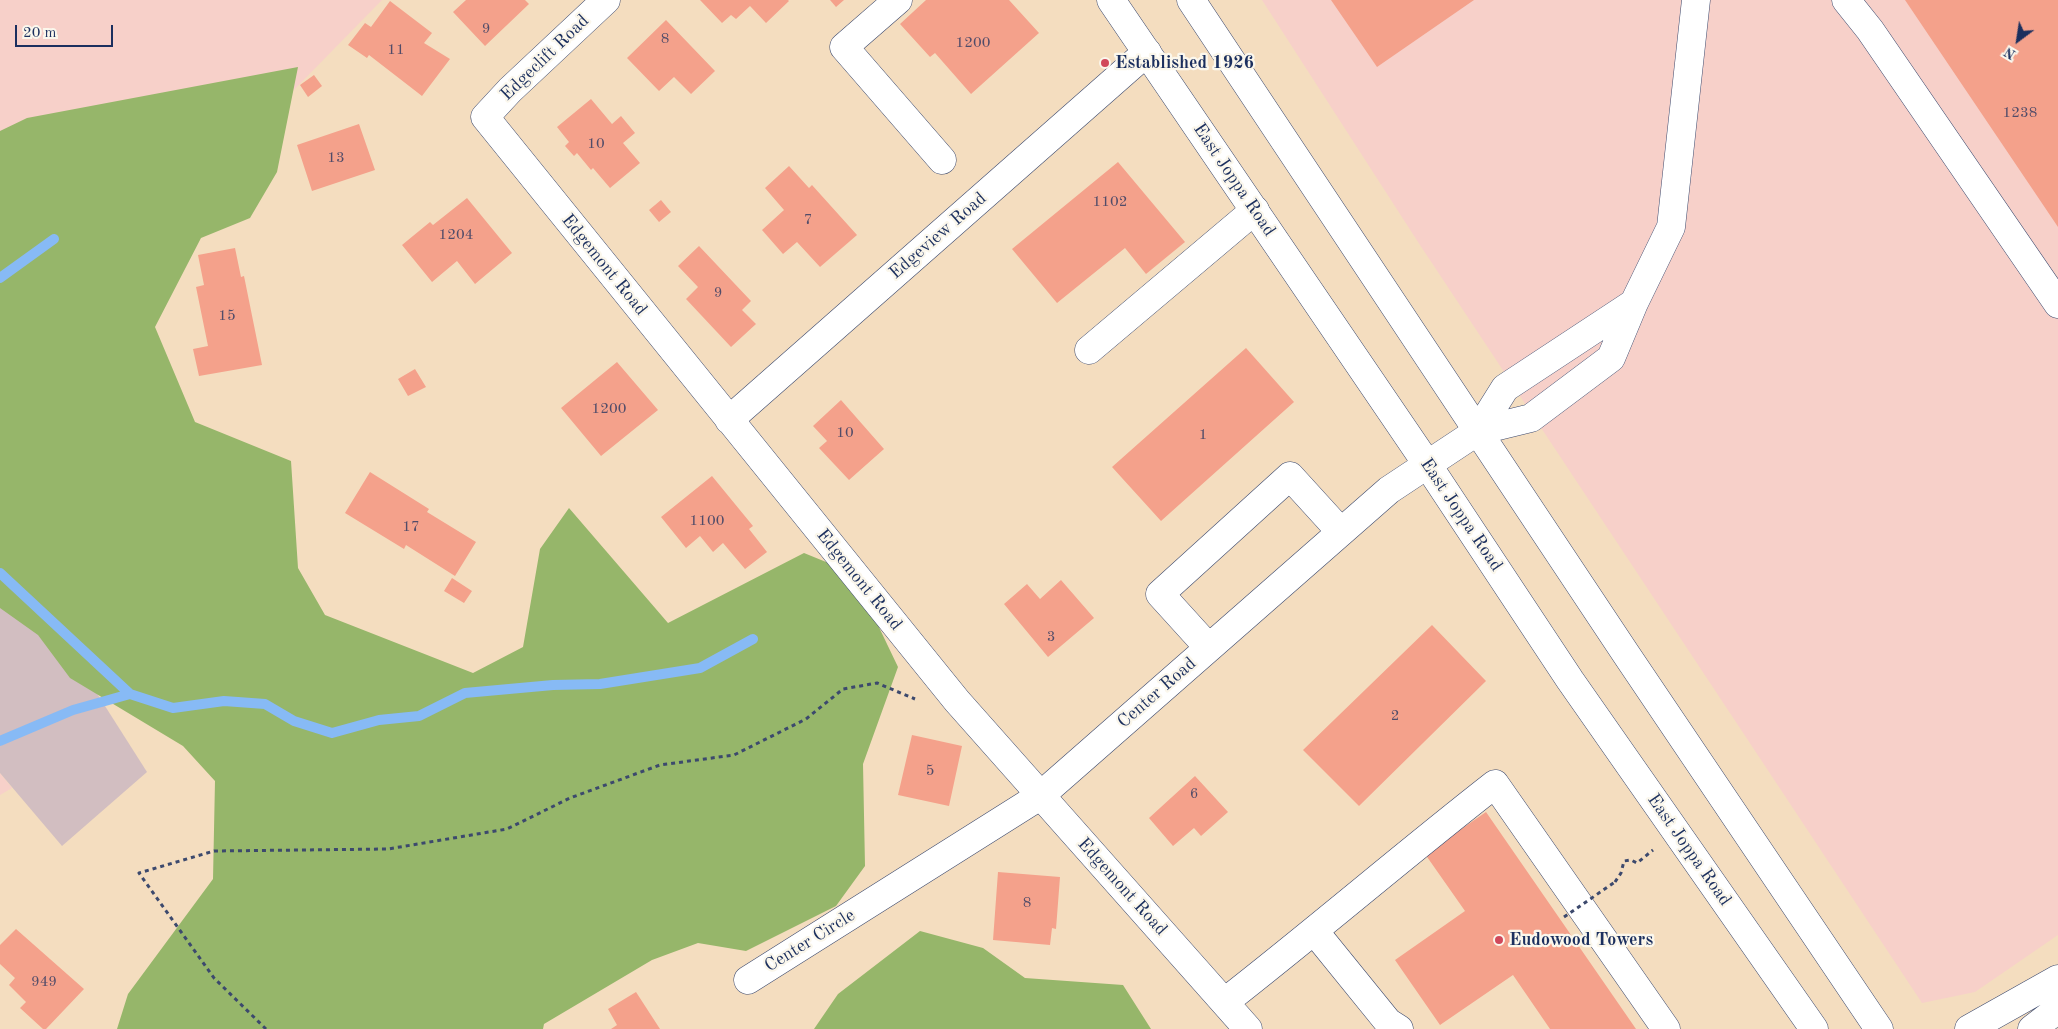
<!DOCTYPE html>
<html>
<head>
<meta charset="utf-8">
<style>
	body { margin:0 }
	#map { position:relative; width:2058px; height:1029px; overflow:hidden; background:#f4ddbf; font-family:"Old Standard TT",serif }
	canvas { display:block }
	.north { position:absolute; left:1993px; top:15px; width:50px; height:50px; -webkit-text-stroke:4px #fbf7ec; paint-order:stroke; rotate:211deg; font-size:14px; font-weight:700; line-height:20px; text-align:center; color:#1b2f5e }
	.north::after { content:''; display:block; margin:auto; width:18px; height:22px; background:#1b2f5e; clip-path:polygon(50% 0,100% 100%,50% 72%,0 100%) }
	.scale { position:absolute; left:15px; top:25px; width:98px; height:22px; box-sizing:border-box; border:2px solid #1b2f5e; border-top:0; padding-left:6px; font-size:15px; line-height:18px; white-space:nowrap; color:#1b2f5e; -webkit-text-stroke:4px #fbf7ec; paint-order:stroke }
</style>
</head>
<body>
<div id="map">
<canvas width="2058" height="1029"></canvas>
<div class="north">N</div>
<div class="scale">20 m</div>
</div>
<script>
const context = document.querySelector('canvas').getContext('2d');
context.lineJoin = 'round';
function fill(path, color) { context.fillStyle = color; context.fill(path, 'evenodd'); }
function stroke(path, color, width, dash) { context.strokeStyle = color; context.lineWidth = width; context.lineCap = dash ? 'butt' : 'round'; context.setLineDash(dash || []); context.stroke(path); }
function label(font, color, halo, rows, align = 'center') {
  context.font = font + ' "Old Standard TT",serif'; context.lineWidth = 4.5; context.setLineDash([]); context.textBaseline = 'middle'; context.strokeStyle = halo; context.fillStyle = color; for (const [text, x, y, turn = 0] of rows) {
    context.save(); context.translate(x, y); context.rotate((+turn || 0) * Math.PI / 180); context.textAlign = isNaN(turn) ? turn : align; if (halo) context.strokeText(text, 0, 0); context.fillText(text, 0, 0); context.restore();
  }
}
fill(new Path2D(`
	M0,0H382L0,390Z
	M1262,0H2058V935L1975,992L1922,1003L1418,242Z
	M0,773L12,788L0,795Z`), '#f7d0c9');
fill(new Path2D(`
	M0,541L147,772L62,846L0,773Z`), '#d2bec1');
fill(new Path2D(`
	M298,67L277,172L250,218L201,238L155,327L195,422L291,461L298,568L325,615L473,673L523,647L540,549L569,508L668,623L804,553L853,573L898,667L863,764L865,866L836,906L746,951L698,943L652,960L544,1024L543,1029H117L128,994L213,879L215,781L183,746L70,678L38,635L0,608V131L27,118Z
	M920,931L983,948L1025,978L1123,985L1151,1029H814L838,994Z`), '#96b66a');
stroke(new Path2D(`
	M0,278L54,239
	M0,573L130,694
	M0,741L73,710L130,694L173,708L224,701L265,704L294,721L332,733L379,720L419,716L465,693L553,685L600,684L700,668L753,639`), '#87baf5', 10);
fill(new Path2D(`
	M466,0H525L529,4L485,46L453,12Z
	M700,0H788L789,1L766,23L750,6L736,19L731,15L722,23Z
	M830,0H844L836,7Z
	M926,0H1009L1039,33L971,94L935,53L930,57L900,24Z
	M1331,0H1474L1377,67Z
	M1905,0H2058V227Z
	M390,1L432,33L424,43L450,59L422,96L369,55L367,58L348,45L365,23L371,27Z
	M666,20L715,71L691,94L674,77L659,91L627,58Z
	M314,75L322,86L308,97L300,85Z
	M591,99L612,124L621,116L635,133L623,143L640,163L610,188L593,168L591,170L577,153L574,156L565,146L569,142L557,127Z
	M359,124L375,170L312,191L297,145Z
	M1118,162L1185,242L1146,274L1125,248L1057,303L1012,249Z
	M789,166L809,188L812,185L857,235L820,267L797,242L783,254L762,230L784,210L765,188Z
	M467,198L512,253L475,284L457,261L432,282L402,245L430,222L433,225Z
	M661,200L671,212L659,222L649,210Z
	M699,246L751,301L742,310L756,324L731,347L686,299L698,287L678,266Z
	M235,248L241,277L244,276L262,365L199,376L193,349L208,346L196,287L204,285L198,255Z
	M1246,348L1294,402L1161,521L1112,467Z
	M617,362L658,410L601,456L561,408Z
	M415,369L426,387L408,396L398,379Z
	M841,400L884,449L849,480L819,448L827,441L813,426Z
	M370,472L429,509L427,512L476,542L455,576L406,545L404,549L345,513Z
	M712,476L753,526L749,529L767,552L745,569L723,543L713,552L700,536L686,548L661,517Z
	M452,578L472,591L464,603L444,591Z
	M1061,580L1094,618L1048,657L1004,604L1027,584L1040,599Z
	M1432,625L1486,681L1359,806L1303,750Z
	M912,735L962,746L949,806L898,795Z
	M1195,776L1228,812L1201,836L1194,828L1173,846L1149,818Z
	M1486,812L1636,1029H1550L1513,975L1440,1025L1395,960L1465,911L1425,854Z
	M998,872L1060,877L1056,929L1052,928L1050,945L993,940Z
	M16,929L84,989L46,1029H43L20,1008L26,1002L9,985L15,978L0,964V945Z
	M636,992L660,1029H611L617,1025L608,1009Z`), '#f4a18b');
const minor = new Path2D(`
	M606,0L510,90L485,117L957,701L1248,1029
	M898,0L844,47L942,160
	M1846,0L1870,30L2058,304
	M1089,350L1255,210
	M729,420L1147,52
	M1478,431L1505,388L1634,303
	M1209,648L1160,594L1290,476L1341,532
	M1315,932L1388,1022L1399,1029
	M748,980L1040,796L1389,490L1478,431L1531,418L1611,358L1634,303L1671,227L1696,0
	M1226,1001C1317,930 1404,855 1495,784L1666,1029
	M1969,1029L2058,979
	M2032,1029L2058,1009`);
const major = new Path2D(`
	M1111,0L1427,464L1570,680L1814,1029
	M1191,0L1626,654L1879,1029`);
stroke(minor, '#3c496d', 29);
stroke(major, '#3c496d', 29);
stroke(new Path2D(`
	M1615,882L1621,873L1624,861L1631,860L1637,863L1653,850
	M266,1029L214,978L139,873L214,851L388,849L507,829L570,798L660,765L734,755L806,719L843,689L877,683L915,699`), '#3c496d', 3, [4, 4]);
stroke(minor, '#fff', 28);
stroke(major, '#fff', 28);
stroke(new Path2D(`
	M1564,917L1615,882`), '#3c496d', 3, [4, 4]);
for (const [x, y, r, color] of [
	[1105,63,5,"#d1495b"],
	[1499,940,5,"#d1495b"]
]) { const dot = new Path2D(); dot.arc(x, y, r, 0, 2 * Math.PI); context.fillStyle = color; context.fill(dot); stroke(dot, '#fbf7ec', 2); }
label('15px', '#514c69', null, [
	["9",486,29],
	["8",665,39],
	["1200",973,43],
	["11",396,50],
	["1238",2020,113],
	["10",596,144],
	["13",336,158],
	["1102",1110,202],
	["7",808,220],
	["1204",456,235],
	["9",718,293],
	["15",227,316],
	["1200",609,409],
	["10",845,433],
	["1",1203,435],
	["1100",707,521],
	["17",411,527],
	["3",1051,637],
	["2",1395,716],
	["5",930,771],
	["6",1194,794],
	["8",1027,903],
	["949",44,982]
]);
label('18px', '#1b2f5e', '#fbf7ec', [
	["Edgeclift Road",545,58,-44],
	["East Joppa Road",1234,180,56],
	["Edgeview Road",938,236,-41],
	["Edgemont Road",604,265,51],
	["East Joppa Road",1461,515,56],
	["Edgemont Road",859,580,51],
	["Center Road",1157,693,-41],
	["East Joppa Road",1689,850,55],
	["Edgemont Road",1122,887,48],
	["Center Circle",810,941,-32]
]);
label('bold 18px', '#1b2f5e', '#fbf7ec', [
	["Established 1926",1115,63],
	["Eudowood Towers",1509,940]
], 'left');
</script>
</body>
</html>
